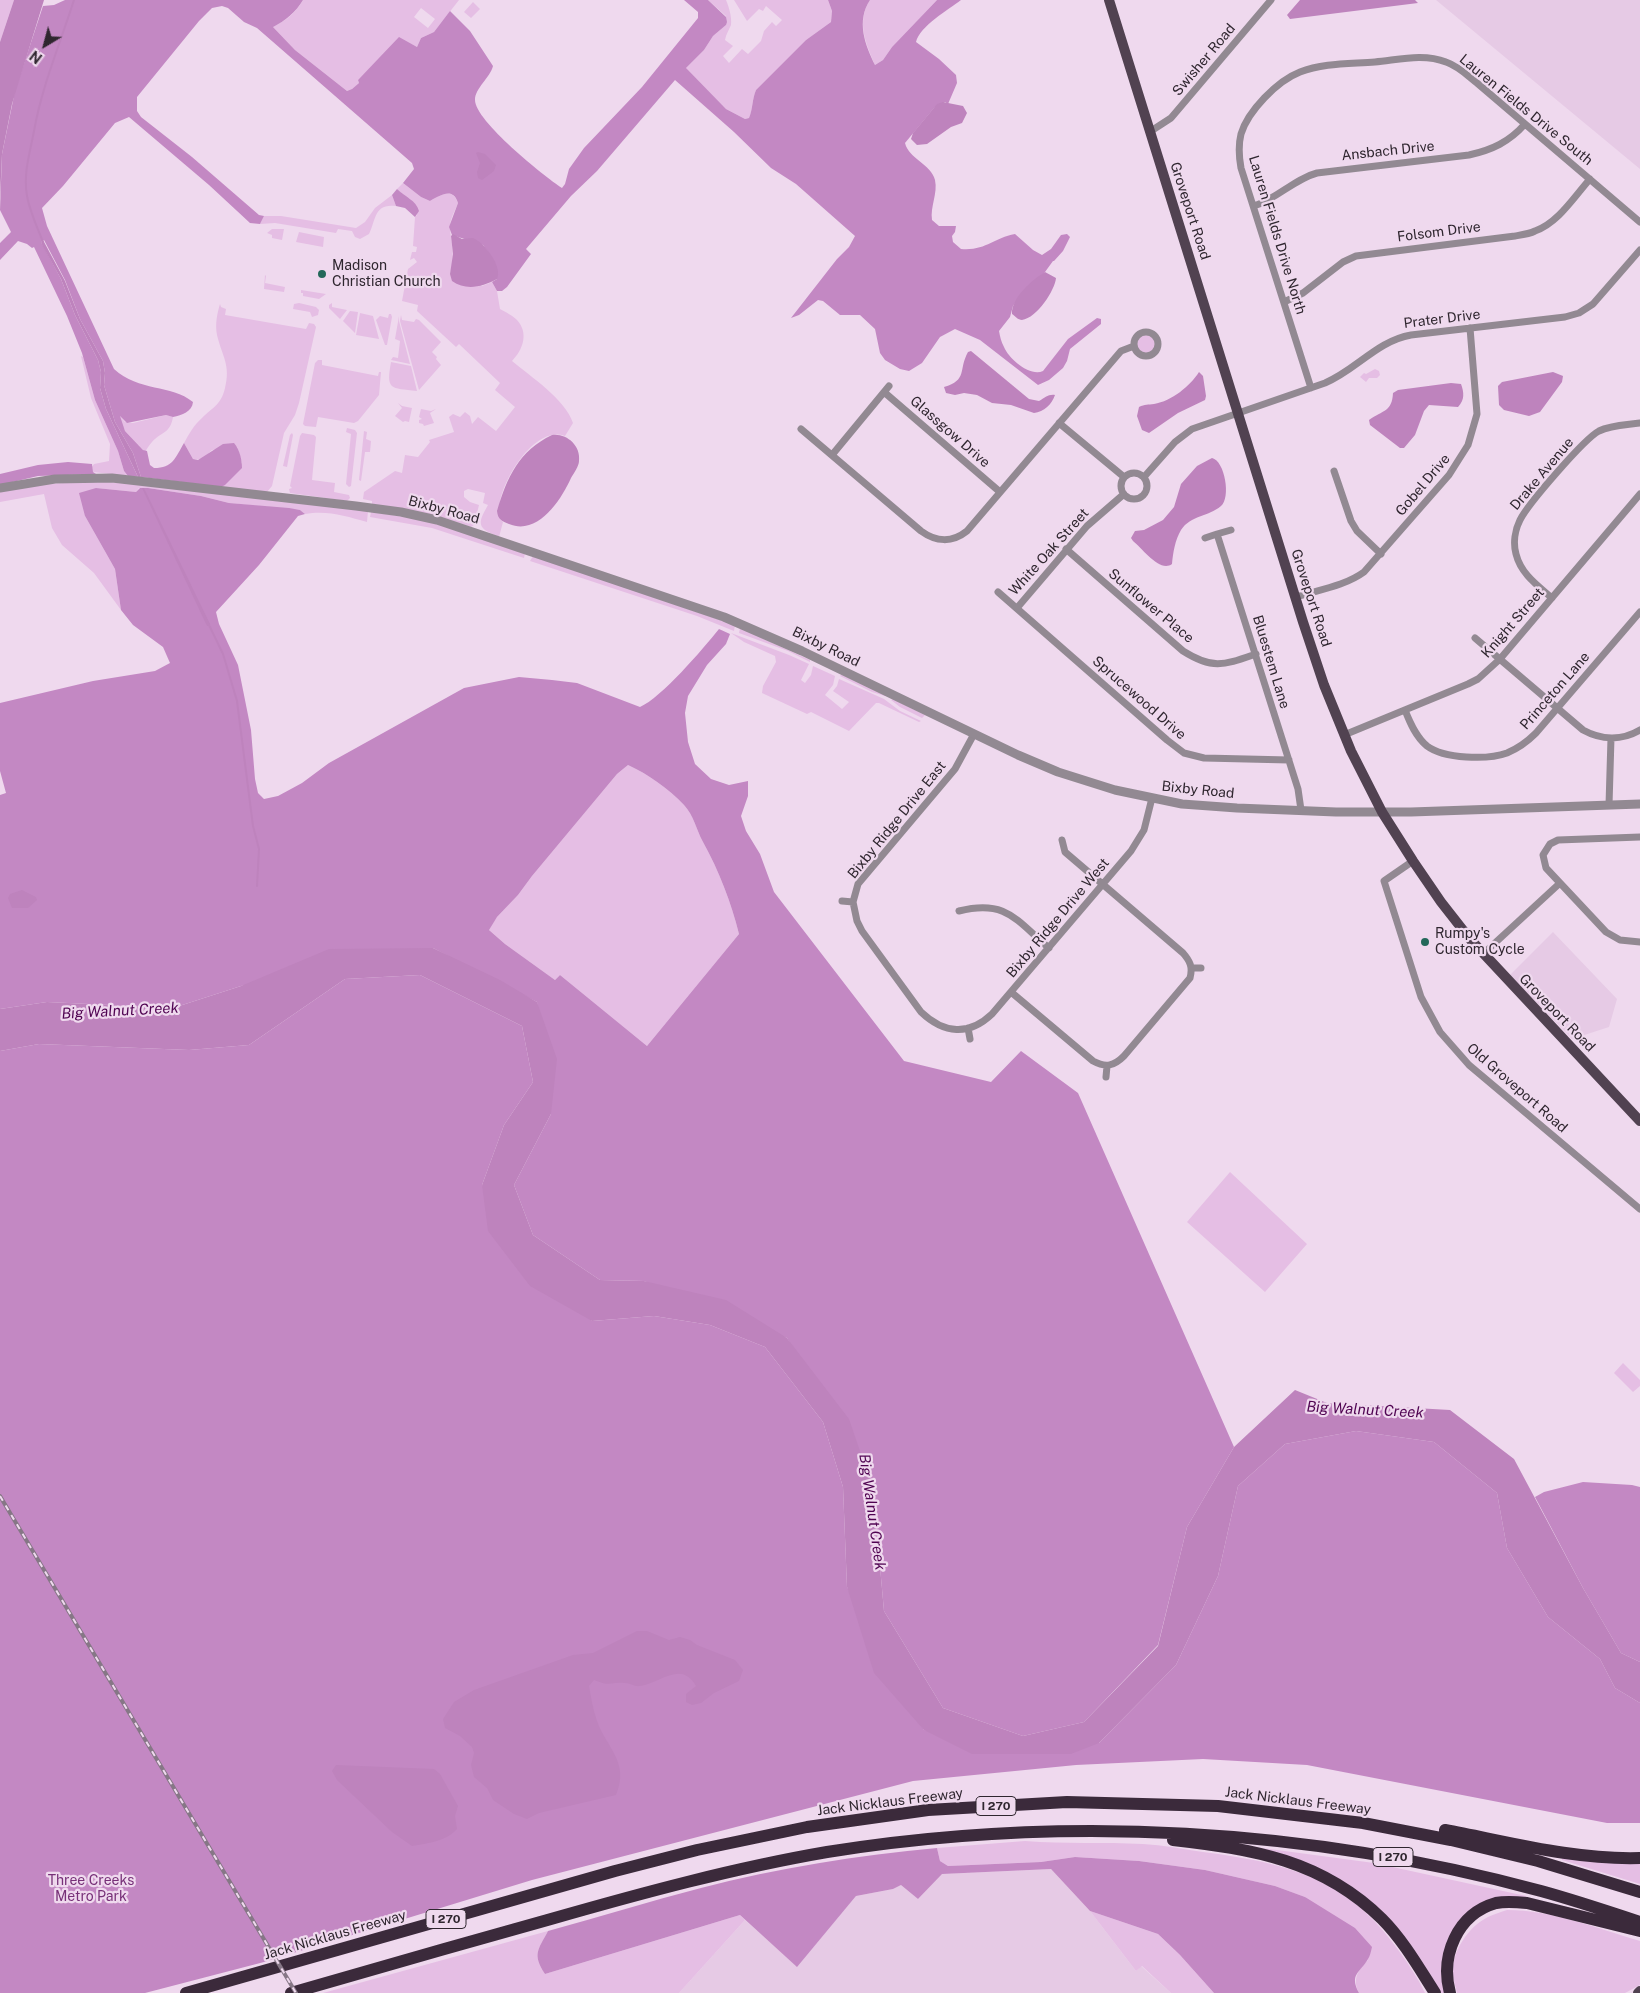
<!DOCTYPE html>
<html>
<head>
<meta charset="utf-8">
<style>
	body { margin:0 }
	#map { position:relative; width:1640px; height:1993px; overflow:hidden; background:#efd9ee; font-family:"Public Sans",sans-serif }
	canvas { display:block }
	.north { position:absolute; left:20px; top:20px; width:50px; height:50px; -webkit-text-stroke:4px #efd9ee; paint-order:stroke; rotate:217deg; font-size:14px; font-weight:700; line-height:20px; text-align:center; color:#2f262f }
	.north::after { content:''; display:block; margin:auto; width:18px; height:22px; background:#2f262f; clip-path:polygon(50% 0,100% 100%,50% 72%,0 100%) }
</style>
</head>
<body>
<div id="map">
<canvas width="1640" height="1993"></canvas>
<div class="north">N</div>
</div>
<script>
const context = document.querySelector('canvas').getContext('2d');
context.lineJoin = 'round';
function fill(path, color) { context.fillStyle = color; context.fill(path, 'evenodd'); }
function stroke(path, color, width, dash) { context.strokeStyle = color; context.lineWidth = width; context.lineCap = dash ? 'butt' : 'round'; context.setLineDash(dash || []); context.stroke(path); }
function label(font, color, halo, rows, align = 'center') {
  context.font = font + ' "Public Sans",sans-serif'; context.lineWidth = 4.5; context.setLineDash([]); context.textBaseline = 'middle'; context.strokeStyle = halo; context.fillStyle = color; for (const [text, x, y, turn = 0] of rows) {
    context.save(); context.translate(x, y); context.rotate((+turn || 0) * Math.PI / 180); context.textAlign = isNaN(turn) ? turn : align; if (halo) context.strokeText(text, 0, 0); context.fillText(text, 0, 0); context.restore();
  }
}
fill(new Path2D(`
	M1436,0H1640V169Z
	M1553,932L1617,999L1609,1027L1572,1039L1510,975Z
	M1051,1869L1090,1911L1136,1971L1141,1966L1171,1993H679L745,1920L797,1966L856,1896L893,1889L901,1885L918,1899L941,1874Z`), '#e6cae5');
fill(new Path2D(`
	M0,0H14L0,42Z
	M303,0H459L434,32L421,38L417,47L400,39L358,80L359,83L352,89L347,91L295,50L272,26C286,22 296,12 303,0ZM421,8L435,19L428,28L414,17Z
	M708,0H726C729,7 732,17 731,25C729,30 726,34 725,40L733,46L723,56L729,63L742,49L748,54L761,41L764,31L772,22L776,26L782,20L766,6L763,11L759,9L747,21L734,0H828L832,11L831,22L806,40L756,90C752,99 753,109 749,118L745,119L726,109L688,72L686,68L704,50L713,36L726,25V16Z
	M870,0H937L892,47L883,60L875,65C866,44 856,22 870,0Z
	M473,2L480,9L471,18L464,12Z
	M403,183L421,197L430,201C441,195 452,187 458,203C455,211 449,220 450,230C452,244 455,259 450,274L482,286L492,282L497,291L500,309C506,312 513,316 517,320C529,333 523,350 512,361C531,377 565,399 573,423L565,436C535,425 503,479 500,503C499,508 500,514 500,519L503,522L499,537C477,528 477,524 488,505L483,503L485,493L468,489L464,491V497L470,502L479,505L474,525L471,527L441,517L372,505V501L363,499L364,492L395,471L402,473L405,455L418,457L430,442L429,440L454,432L449,417L453,414L460,417L465,412L470,416L472,424L478,417L496,431L515,407L495,390L500,383L459,344L456,347L417,311L418,305L402,301L408,269L417,262L414,258L410,260L412,252H416L417,247L413,246L415,217L417,215L410,199L404,197L397,189Z
	M392,195L396,206C374,203 376,220 369,234L360,239L355,237L352,231L338,229L336,233L275,223L260,224L264,216H281L356,228L365,222L375,208Z
	M272,229H284L282,240L272,238V235L267,233Z
	M299,232L324,237L323,247L296,242Z
	M265,275L266,276L265,283L285,287L284,292L264,289Z
	M301,290L326,294L319,299L303,296V293H301Z
	M299,303L316,307L319,310L318,315L312,317L310,312L293,309L294,304Z
	M332,303V307L347,310L340,319L329,308V305Z
	M220,304L221,307L226,309L225,315L306,329L309,323L314,324L316,327L299,403L295,415L284,433L272,486L267,492L221,487L242,463L237,447L212,450C206,456 202,461 193,459L184,443C189,434 194,425 202,418C213,407 221,405 225,388C231,365 222,356 217,335C215,324 217,314 220,304Z
	M350,311L358,312L355,333L343,321Z
	M360,313L373,316L379,339L356,335Z
	M389,314H391L392,317L387,345H385L376,320L380,316L388,318Z
	M401,315L402,320L414,322L416,319L419,320L441,342L432,352L437,357L436,359L441,365L419,390L400,321Z
	M399,316V321L410,364L391,360L393,357L398,358L400,341L395,339Z
	M1137 344a9 9 0 1 1 18 0a9 9 0 1 1-18 0Z
	M81,356L83,357L95,400L118,451L124,471L128,476L93,472L92,467L94,464L109,461L110,444L91,398Z
	M318,360H322V365L378,376L379,372H381L379,395L358,421L354,423L318,417L316,427L305,426L303,424L315,363Z
	M391,362L411,366L417,391C390,388 386,390 391,362Z
	M1375,369L1379,371L1380,375L1377,378H1369L1366,382L1360,377L1364,373L1366,374Z
	M398,403L402,406L412,408L409,422L405,421L403,422L395,416L402,408Z
	M421,409L431,411L436,409L430,413L434,423L424,426L423,424L419,423V420L422,419L419,417Z
	M166,415L173,417C170,434 162,431 152,442C149,445 147,449 145,452L125,431L119,418L120,416L125,422L133,423Z
	M347,428L355,430L357,433L351,486L349,487L346,484L351,434L346,432Z
	M364,431L367,432L366,439L371,441L370,452H365L361,481L359,480Z
	M292,433L293,435L287,467L283,466L290,435Z
	M302,433L314,435L316,437L312,480L335,483L334,492L349,495L350,498L347,501L290,493L289,489L292,488L290,486L300,436Z
	M90,481L140,484L368,511L367,522C346,516 327,510 305,514L300,510L229,503L201,496L148,488H139L136,492L96,488L85,516L115,569L121,610L94,573L62,545L52,528L44,494L0,502V492L35,485Z
	M371,512L406,517L443,525L525,553L524,558L432,528L370,517Z
	M533,556L735,625L734,631L729,629L697,616L530,561Z
	M740,628L810,660V662L788,651L739,633Z
	M731,633L789,655L809,664L801,680L805,683L811,675L813,666L835,676L833,685L825,695L842,709L849,702L833,691L837,686L839,679L884,699L900,711L921,721L919,722L879,703H876L849,731L811,712L807,714L762,693L763,686L776,662L775,656L744,642Z
	M842,674L885,695V696L872,692L840,676Z
	M893,699L925,715L922,718L900,707L891,700Z
	M628,765C648,774 669,789 684,805C694,816 696,829 703,842C719,871 731,902 739,934L647,1046L560,975L555,980L505,944L488,929L497,917L518,895L532,876L617,774Z
	M1230,1172L1307,1244L1265,1292L1187,1222Z
	M1623,1363L1640,1380V1386L1633,1392L1614,1373Z
	M1025,1841C1065,1844 1104,1842 1143,1844C1163,1845 1183,1849 1203,1852C1287,1863 1348,1878 1399,1951C1409,1965 1418,1978 1425,1993H1359C1352,1979 1358,1970 1368,1960L1305,1897L1275,1886L1205,1870L1139,1861L1075,1857L1041,1862L948,1866L940,1861L937,1848Z
	M1262,1848L1374,1863L1526,1896L1525,1899L1463,1920L1446,1993H1441L1406,1942L1374,1906Z
	M1562,1858L1640,1863V1884L1562,1860Z
	M1507,1910C1552,1910 1596,1928 1640,1941V1985L1625,1993H1457C1456,1987 1453,1980 1453,1974C1451,1952 1469,1926 1488,1917C1494,1914 1501,1912 1507,1910Z
	M1090,1911L1158,1934L1180,1955L1214,1993H1171L1142,1966L1136,1971Z
	M740,1915L745,1920L679,1993H323L548,1931C538,1950 532,1954 545,1974Z`), '#e5bee4');
fill(new Path2D(`
	M65,0H303C296,12 285,21 273,27L295,50L347,91L352,89L359,83L358,80L399,37L417,47L421,38L434,32L450,11L470,31L493,66C490,78 475,88 475,100C475,121 544,176 562,188L565,184L569,169L584,148L642,87L698,18V12L684,0H708L726,17L727,22L726,25L713,36L704,50L686,68L726,109L745,119L749,118C753,109 752,99 756,90L806,40L831,22L832,11L828,0H870C856,21 865,45 875,65L883,60L892,47L937,0H961C948,10 920,26 916,42L939,59L956,75L957,83L948,104L945,102L934,108L905,143C909,159 931,164 935,180C938,193 930,207 932,220L939,226H956L955,232L952,236L953,242L961,249C986,251 993,238 1015,234L1033,250L1042,255L1051,249L1061,235L1067,234L1070,237L1063,251L1054,261H1053L1045,272L1019,297L1013,306L1010,317L999,331C1000,336 1001,342 1004,347C1009,359 1030,377 1043,371L1068,339L1097,318L1101,319V324L1070,349L1067,361L1063,368L1049,380L1038,385L980,340L955,329L940,337L922,363L909,371L900,369L885,360L880,353L875,329L860,315H840L823,301L818,300L799,315L791,318L837,259L849,247L855,236L796,184L771,168L734,132L675,80L597,171L571,196L526,249L531,254L507,287L502,291H497L492,282L497,279L488,252L483,245L452,235L449,227L458,203C453,187 441,195 430,201L421,197L403,183L414,169L412,163L257,28L244,22L228,8L222,6L212,8L199,21L137,97V111L141,117L192,157L259,215L264,216L260,224L250,223L209,185L129,117L115,123L63,186L42,208L47,226L114,369C139,392 171,384 193,402C192,412 182,415 173,417L166,415L127,423L120,416L125,431L143,450L147,451L150,465L154,468C173,468 175,458 184,443L193,459L198,460L223,444L234,443C240,450 242,460 242,468L225,485L221,487L141,477L133,453L115,422L104,385L105,373L103,361L80,319L65,280L44,240L41,242L61,279L75,315L98,360L101,372L100,388L106,409L138,477L128,476L124,471L118,451L95,400L82,353L67,316L34,247L32,248L27,244L18,241L0,260V243L11,232L0,210L2,154L15,91L43,6L54,5Z
	M397,189C405,197 416,200 419,211L415,217L405,208L396,206L392,195Z
	M68,462L92,464L93,472L96,474L38,476L0,485V474L38,465Z
	M96,488L136,492L140,488H148L201,496L229,503L289,508L300,510L305,514L298,516L259,565L216,612L219,624L238,665L251,730L255,779L258,793L264,799L278,796L302,783L329,763L464,688L519,677L552,680L577,683L640,707C661,698 703,649 719,629L730,634L726,644L707,665L688,696L685,713L688,742L695,764L711,779L729,785L748,781V796L741,816L746,831L760,854L774,892L904,1061L991,1082L1021,1051L1078,1093L1234,1447L1187,1527L1158,1645L1084,1722L1023,1736L943,1708L884,1611L873,1489L787,1338L644,1281L600,1280L533,1235L514,1185L551,1114L537,1002L433,948L241,986L173,1008L47,1002L0,1009V795L6,793L0,771V703L93,681L155,671L170,663L163,647L133,625L121,610L115,569L85,516L79,493ZM628,765C648,774 669,789 684,805C694,816 696,829 703,842C719,871 731,902 739,934L647,1046L560,975L555,980L505,944L489,930L497,917L518,895L532,876L617,774Z
	M420,975L522,1026L533,1082L504,1125L482,1185L592,1321L654,1316L710,1325L765,1347L823,1422L843,1487L847,1587L924,1730L1099,1743L1176,1665L1218,1576L1238,1486L1285,1444L1356,1431L1434,1442L1497,1493L1507,1548L1548,1617L1600,1659L1615,1688L1640,1703V1823H1607L1307,1765L1203,1759L1076,1765L913,1781L532,1880L264,1962L145,1993H0V1051L39,1044L189,1050L249,1045L345,979Z
	M1583,1482L1632,1485L1640,1487V1662L1621,1653L1583,1588L1535,1497L1544,1492Z
	M937,1848L940,1861L948,1866L1041,1862L1075,1857L1139,1861L1205,1870L1275,1886L1305,1897L1355,1928L1372,1947C1371,1951 1370,1956 1368,1959C1360,1973 1349,1974 1359,1993H1214L1180,1955L1158,1934L1090,1911L1051,1869L942,1874L918,1899L901,1885L893,1889L856,1896L797,1967L740,1915L545,1974C532,1954 538,1950 548,1931C599,1917 650,1901 701,1888C778,1868 858,1855 937,1848Z`), '#c388c3');
fill(new Path2D(`
	M14,0H44L12,104L2,154L0,199V42Z
	M1300,0H1415L1418,3L1290,19L1287,15Z
	M943,102L963,106L967,113L962,123L951,127L927,144L917,145L911,139L913,133L937,104Z
	M478,152L485,154L496,165L494,171L482,180L478,178L477,172L480,163L476,153Z
	M453,234L462,239L473,238C485,243 503,267 497,279C482,287 466,291 452,281L450,274L453,254L451,236Z
	M43,240L65,281L80,319L103,361L105,373L104,385L115,422L133,453L141,477H138L106,409L100,388L101,372L98,360L75,315L61,279L43,247L41,242Z
	M1045,272L1056,278C1055,290 1037,318 1022,320C1018,320 1015,316 1012,314C1011,298 1033,279 1045,272Z
	M971,351L1029,399L1039,401C1045,398 1048,394 1055,395C1052,404 1044,412 1034,413L1011,405L992,403L977,395L964,393L955,395L946,393L944,387C968,380 958,370 968,352Z
	M1199,372L1203,376L1206,396L1205,400L1178,413L1149,433L1142,430L1137,416L1139,407C1145,404 1148,405 1154,404C1172,401 1190,386 1199,372Z
	M1553,372L1563,376L1562,382L1540,412L1529,416L1504,410L1499,405L1498,386L1502,382Z
	M1451,383L1461,384C1464,392 1465,400 1458,407L1429,405L1424,411L1415,435L1404,448H1400L1370,425L1369,420C1383,410 1392,412 1393,393L1398,390Z
	M552,435C566,433 581,445 579,461C579,466 574,473 571,478C561,500 538,536 509,524C502,521 498,520 497,511C507,477 519,451 552,435Z
	M1212,458C1225,461 1231,498 1221,506C1208,517 1191,515 1181,530C1175,540 1173,553 1172,564C1160,573 1143,549 1133,541L1131,538L1135,531L1144,530L1163,520L1174,507L1181,484L1197,466Z
	M142,488H144L210,624L207,626Z
	M22,890L36,897L37,900L28,908H12L8,898L10,894Z
	M433,948L500,980L537,1002L557,1059L551,1114L514,1185L533,1235L600,1280L644,1281L726,1300L787,1338L849,1419L873,1489L884,1611L943,1708L1023,1736L1084,1722L1158,1646L1187,1527L1234,1447L1295,1390L1327,1403L1450,1410L1514,1459L1583,1588L1621,1653L1640,1662V1703L1615,1688L1600,1659L1548,1617L1507,1548L1497,1493L1434,1442L1356,1431L1285,1444L1238,1486L1218,1576L1176,1665L1099,1743L1071,1754H972L924,1730L874,1673L847,1587L843,1487L823,1422L765,1347L710,1325L654,1316L592,1321L530,1286L488,1231L482,1185L504,1125L533,1082L522,1026L420,975L345,979L249,1045L189,1050L39,1044L0,1051V1009L47,1002L173,1008L241,986L329,949Z
	M637,1631H647L669,1640L680,1637L690,1640L697,1645L735,1660L743,1670L739,1681L714,1693L701,1703L692,1705L686,1702V1694L696,1686C681,1660 661,1683 640,1686C635,1687 630,1683 625,1683C609,1682 611,1687 594,1680L589,1686C591,1697 593,1710 597,1721C606,1747 630,1762 616,1795L539,1813L527,1819L514,1814L493,1800L487,1788L474,1777L471,1765L474,1753L472,1747L460,1736L445,1728L443,1719L454,1702L474,1690L573,1655L593,1653Z
	M336,1765L434,1769L440,1774L458,1806L455,1816L457,1829C445,1842 428,1843 412,1846L392,1832L337,1780L332,1771Z`), '#be83bd');
stroke(new Path2D(`
	M43,242C37,227 30,212 27,196C23,173 30,153 34,131C42,86 60,44 74,0
	M208,623L223,654L237,701L253,826L259,849L257,886`), '#be83bd', 2);
stroke(new Path2D(`
	M1151,131L1171,118L1271,0
	M1254,206C1277,199 1294,179 1317,173L1469,155C1492,150 1509,142 1525,124
	M1284,302L1303,293L1343,262L1356,256L1515,236C1521,235 1529,234 1535,231C1558,223 1574,197 1590,179
	M1134 344a12 12 0 1 1 24 0a12 12 0 1 1-24 0Z
	M1311,388L1241,168C1239,157 1238,146 1241,134C1248,111 1277,81 1300,72C1323,63 1350,64 1375,62C1398,60 1423,53 1446,62C1458,66 1467,75 1477,83L1640,222
	M884,392L1000,492
	M1059,423L1124,477
	M801,429L921,531C936,542 952,543 967,531L1121,351L1134,346
	M832,455L889,386
	M1334,471L1351,521L1357,531L1381,554
	M1121 486a13 13 0 1 1 26 0a13 13 0 1 1-26 0Z
	M1144,477L1175,442L1192,429L1325,383C1356,370 1377,341 1411,335L1565,317L1579,313L1593,304L1640,250
	M1217,534L1231,530
	M1205,538L1217,534L1298,789L1301,810
	M1066,549L1183,651C1213,670 1224,665 1256,654
	M998,592L1167,740L1184,753L1204,758L1289,760
	M1296,597C1318,590 1345,586 1364,572L1449,475L1468,445L1477,414L1470,328
	M1552,598C1537,585 1521,574 1516,554C1513,543 1515,530 1520,520C1528,504 1584,439 1599,431C1611,425 1626,425 1640,423
	M1017,608L1087,526L1124,494
	M1475,638L1583,730C1601,740 1622,741 1640,730
	M1405,710C1410,723 1416,737 1427,746C1444,759 1488,760 1507,753C1519,748 1527,742 1536,733L1640,612
	M974,734L955,769L858,884L853,902L857,921L862,931L921,1012C944,1034 969,1036 992,1014L1131,851L1144,830L1152,798
	M1344,735L1468,684L1478,679L1500,659L1640,494
	M1609,805L1611,738
	M1640,837L1558,840L1550,844L1543,855L1546,868L1606,932L1620,940L1640,942
	M1413,861L1384,881L1421,997L1440,1032L1469,1065L1640,1209
	M842,901L853,902
	M959,911C1006,899 1016,920 1049,948
	M1483,954L1560,883
	M1192,968H1201
	M1011,992L1093,1061C1106,1068 1114,1066 1124,1056L1190,978C1193,967 1190,961 1183,953L1065,852L1062,840
	M968,1028L970,1039
	M1106,1077L1107,1066`), '#928992', 7);
stroke(new Path2D(`
	M0,488L55,479L112,478L356,506L401,512L437,520L724,617L802,651L1018,755L1058,772L1115,790L1182,804L1237,808L1336,812H1411L1640,804`), '#928992', 9);
stroke(new Path2D(`
	M1109,0L1303,622L1324,685L1351,751L1382,812L1413,861L1441,902L1470,939L1640,1121
	M1638,1993L1640,1991`), '#514251', 10);
stroke(new Path2D(`
	M1445,1830C1509,1842 1574,1860 1640,1858
	M1173,1840C1253,1849 1322,1860 1382,1919C1403,1940 1419,1968 1435,1993
	M186,1993L615,1871L697,1850L807,1827L928,1810L1067,1802L1218,1806L1363,1823L1451,1840L1538,1861L1640,1892
	M291,1993C378,1968 464,1943 551,1919C642,1893 734,1868 827,1852C1064,1814 1309,1828 1541,1891C1574,1900 1607,1911 1640,1922
	M1450,1993C1440,1956 1457,1914 1496,1903C1506,1901 1517,1902 1527,1903L1640,1931`), '#3b2a3b', 12);
const rail = new Path2D(`
	M0,1496L296,1993`);
stroke(rail, '#867786', 4);
stroke(rail, '#efd9ee', 2, [5.5]);
for (const [x, y, r, color] of [
	[322,274,5,"#24685a"],
	[1425,942,5,"#24685a"]
]) { const dot = new Path2D(); dot.arc(x, y, r, 0, 2 * Math.PI); context.fillStyle = color; context.fill(dot); stroke(dot, '#efd9ee', 2); }
for (const [x, y, w] of [
	[996,1806,40],
	[1393,1857,40],
	[446,1919,40]
]) { const box = new Path2D(); box.roundRect(x - w / 2, y - 9.5, w, 19, 4); context.fillStyle = '#efd9ee'; context.fill(box); stroke(box, '#2f262f', 1); }
label('bold 12px', '#2f262f', null, [
	["I 270",996,1806],
	["I 270",1393,1857],
	["I 270",446,1919]
]);
label('14px', '#2f262f', '#efd9ee', [
	["Swisher Road",1204,60,-50],
	["Lauren Fields Drive South",1526,110,39],
	["Ansbach Drive",1388,151,-6],
	["Groveport Road",1190,211,72],
	["Folsom Drive",1439,232,-7],
	["Lauren Fields Drive North",1277,235,73],
	["Prater Drive",1442,319,-7],
	["Glassgow Drive",950,432,41],
	["Drake Avenue",1542,474,-50],
	["Gobel Drive",1423,485,-50],
	["Bixby Road",444,510,15],
	["White Oak Street",1049,552,-48],
	["Groveport Road",1311,598,72],
	["Sunflower Place",1151,606,40],
	["Knight Street",1513,623,-49],
	["Bixby Road",826,647,26],
	["Bluestem Lane",1271,662,73],
	["Princeton Lane",1555,691,-49],
	["Sprucewood Drive",1139,698,41],
	["Bixby Road",1198,790,6],
	["Bixby Ridge Drive East",897,820,-51],
	["Bixby Ridge Drive West",1058,918,-50],
	["Groveport Road",1557,1013,46],
	["Old Groveport Road",1517,1088,41],
	["Jack Nicklaus Freeway",1298,1801,7],
	["Jack Nicklaus Freeway",890,1802,-7],
	["Jack Nicklaus Freeway",335,1935,-16]
]);
label('14px', '#2f262f', '#efd9ee', [
	["Madison",332,266],
	["Christian Church",332,282],
	["Rumpy's",1435,934],
	["Custom Cycle",1435,950]
], 'left');
label('14px', '#773078', '#efd9ee', [
	["Three Creeks",91,1881],
	["Metro Park",91,1897]
]);
label('italic 15px', '#500452', '#efd9ee', [
	["Big Walnut Creek",120,1011,-3],
	["Big Walnut Creek",1365,1410,3],
	["Big Walnut Creek",872,1512,82]
]);
</script>
</body>
</html>
